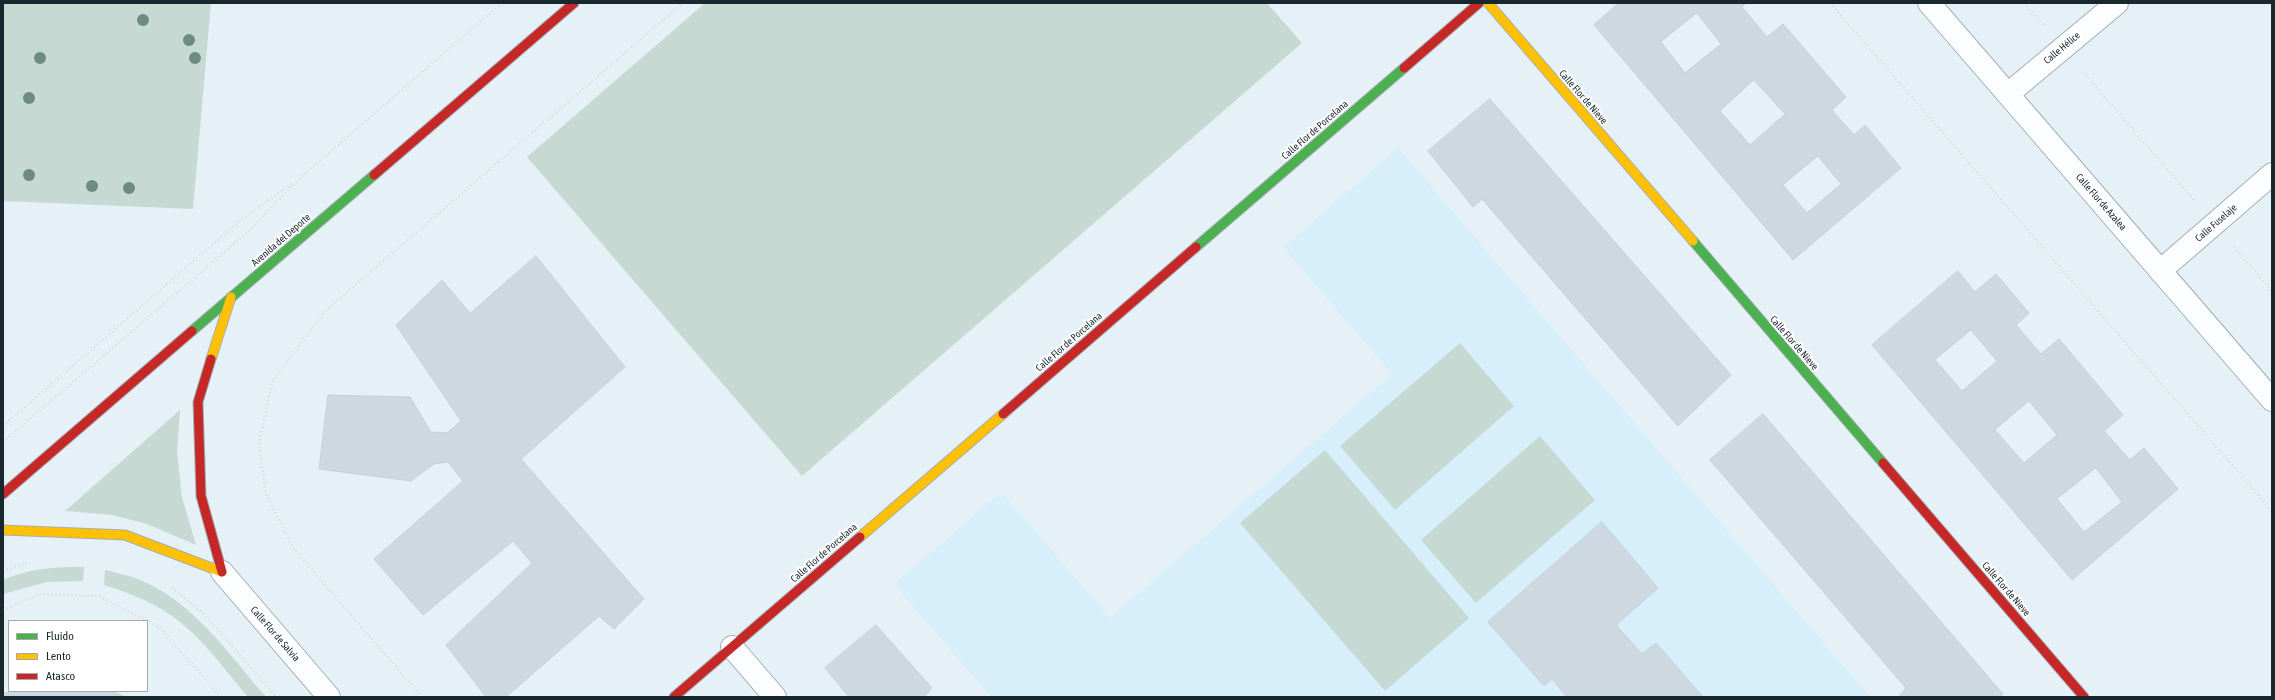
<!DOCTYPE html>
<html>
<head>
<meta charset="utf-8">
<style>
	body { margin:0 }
	#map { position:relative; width:2275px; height:700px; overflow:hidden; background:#e5f1f6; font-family:"Asap Condensed",sans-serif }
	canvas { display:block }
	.frame { position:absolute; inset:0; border:4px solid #19272e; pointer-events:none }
	.legend { position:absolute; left:8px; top:620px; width:140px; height:72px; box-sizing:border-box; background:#fff; border:1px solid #a3a9ab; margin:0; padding:5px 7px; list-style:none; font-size:12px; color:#19272e }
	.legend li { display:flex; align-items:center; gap:8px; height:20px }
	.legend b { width:20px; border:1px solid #a3a9ab }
</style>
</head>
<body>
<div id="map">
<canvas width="2275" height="700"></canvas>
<div class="frame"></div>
<ul class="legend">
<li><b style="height:5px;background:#4caf50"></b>Fluido</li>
<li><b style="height:5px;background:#ffc107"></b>Lento</li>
<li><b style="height:5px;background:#c62828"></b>Atasco</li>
</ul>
</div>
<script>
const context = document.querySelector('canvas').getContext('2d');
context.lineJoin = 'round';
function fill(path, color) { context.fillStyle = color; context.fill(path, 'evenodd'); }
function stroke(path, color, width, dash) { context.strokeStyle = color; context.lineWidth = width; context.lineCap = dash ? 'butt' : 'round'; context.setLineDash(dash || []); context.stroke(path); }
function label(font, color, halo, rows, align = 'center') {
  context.font = font + ' "Asap Condensed",sans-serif'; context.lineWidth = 4; context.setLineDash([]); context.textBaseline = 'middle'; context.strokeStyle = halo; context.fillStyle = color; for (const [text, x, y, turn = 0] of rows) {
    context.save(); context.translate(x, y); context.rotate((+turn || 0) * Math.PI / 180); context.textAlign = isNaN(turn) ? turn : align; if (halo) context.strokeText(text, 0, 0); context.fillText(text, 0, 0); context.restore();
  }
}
fill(new Path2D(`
	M1398,148L1870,697H991L894,584L1001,492L1110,618L1392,374L1283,247Z`), '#d6effa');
fill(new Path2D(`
	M3,3H211L193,209L3,201Z
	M705,3H1267L1302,43L802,476L527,157Z
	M1460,343L1514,406L1395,510L1340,446Z
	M180,410L177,452L182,497L196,545L147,524L112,515L65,511Z
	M1540,436L1595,500L1476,603L1421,540Z
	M1325,450L1469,618L1385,691L1240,523Z
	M84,567L83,581L47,582L3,594V580C29,568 56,567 84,567Z
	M105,570C116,573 128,575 138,579C193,601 228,653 266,697H248C230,676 207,645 187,628C163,606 135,595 104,585Z`), '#c6dad3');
const building = new Path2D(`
	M1619,3H1746L1742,7L1767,37L1783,24L1846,97L1832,110L1854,135L1865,125L1901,168L1793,260L1594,25ZM1697,13L1721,44L1685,73L1661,42ZM1754,80L1785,114L1750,145L1720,111ZM1818,156L1841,184L1807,213L1783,185Z
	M1490,99L1731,375L1678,426L1482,199L1473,207L1428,151Z
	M536,256L625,367L521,459L644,599L614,629L599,616L506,697H486L446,645L532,563L513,541L423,615L374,559L463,481L448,462L434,464L411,481L319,469L328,395L410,397L431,432L447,433L461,421L396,325L442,280L470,313Z
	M1958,271L1975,292L1996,274L2029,313L2016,325L2041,354L2059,339L2123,415L2104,431L2130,460L2144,448L2178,489L2072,580L1872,345ZM1971,330L1997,361L1962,391L1935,360ZM2029,401L2057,435L2024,463L1995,430ZM2096,468L2122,502L2084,532L2057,499Z
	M1763,414L2003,694L2000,697H1898L1906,688L1710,460Z
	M1602,522L1658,588L1616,625L1642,654L1656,643L1703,697H1567L1552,679L1544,686L1488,622Z
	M876,625L932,688L924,697H849L825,668Z
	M11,691H112L125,697H3V694Z`);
fill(building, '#cdd8e0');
stroke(building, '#c7cfd7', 1);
const street = new Path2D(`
	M1929,3L2272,400
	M2008,94L2117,3
	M2160,271L2272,174
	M222,572L329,697
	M732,647L775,697`);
const fast = new Path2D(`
	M1693,241L1883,463
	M1196,247L1404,68
	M192,331L374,175`);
const slow = new Path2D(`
	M1488,3L1693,241
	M211,359L231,297
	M3,530L125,535L222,572
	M860,537L1003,414`);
const jam = new Path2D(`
	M1404,68L1479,3
	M374,175L574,3
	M211,359L198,402L201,496L222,572
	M1003,414L1196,247
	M1883,463L2084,697
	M3,494L192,331
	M674,697L860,537`);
stroke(street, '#a3afb4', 24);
stroke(fast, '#a3afb4', 11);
stroke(slow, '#a3afb4', 11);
stroke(jam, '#a3afb4', 11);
stroke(new Path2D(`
	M1830,3L2272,511
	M2024,3L2043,25
	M2083,72L2195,201
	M2234,247L2272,291
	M3,426L240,221L294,182
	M3,442L249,231L301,177L502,3
	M3,571L27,563
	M172,588L203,613L276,697
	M3,610L39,594L99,596L159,627L221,697
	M422,697L293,548L266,494L259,445L272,382L324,312L683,3`), '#d5d8da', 2.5, [1, 3]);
stroke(street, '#fbfdfe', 22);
stroke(fast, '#4caf50', 9);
stroke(slow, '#ffc107', 9);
stroke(jam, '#c62828', 9);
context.fillStyle = '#6d8b82';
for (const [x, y] of [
	[143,20],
	[189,40],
	[40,58],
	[195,58],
	[29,98],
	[29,175],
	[92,186],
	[129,188]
]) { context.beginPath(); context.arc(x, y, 6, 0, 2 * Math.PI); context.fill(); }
label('10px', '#19272e', '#fff', [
	["Calle Hélice",2062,48,-40],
	["Calle Flor de Nieve",1583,97,49],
	["Calle Flor de Porcelana",1315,130,-41],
	["Calle Flor de Azalea",2101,202,49],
	["Calle Fuselaje",2216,223,-41],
	["Avenida del Deporte",281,240,-41],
	["Calle Flor de Porcelana",1069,342,-41],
	["Calle Flor de Nieve",1794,343,49],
	["Calle Flor de Porcelana",824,553,-41],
	["Calle Flor de Nieve",2006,589,49],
	["Calle Flor de Salvia",275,634,49]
]);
</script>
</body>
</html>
